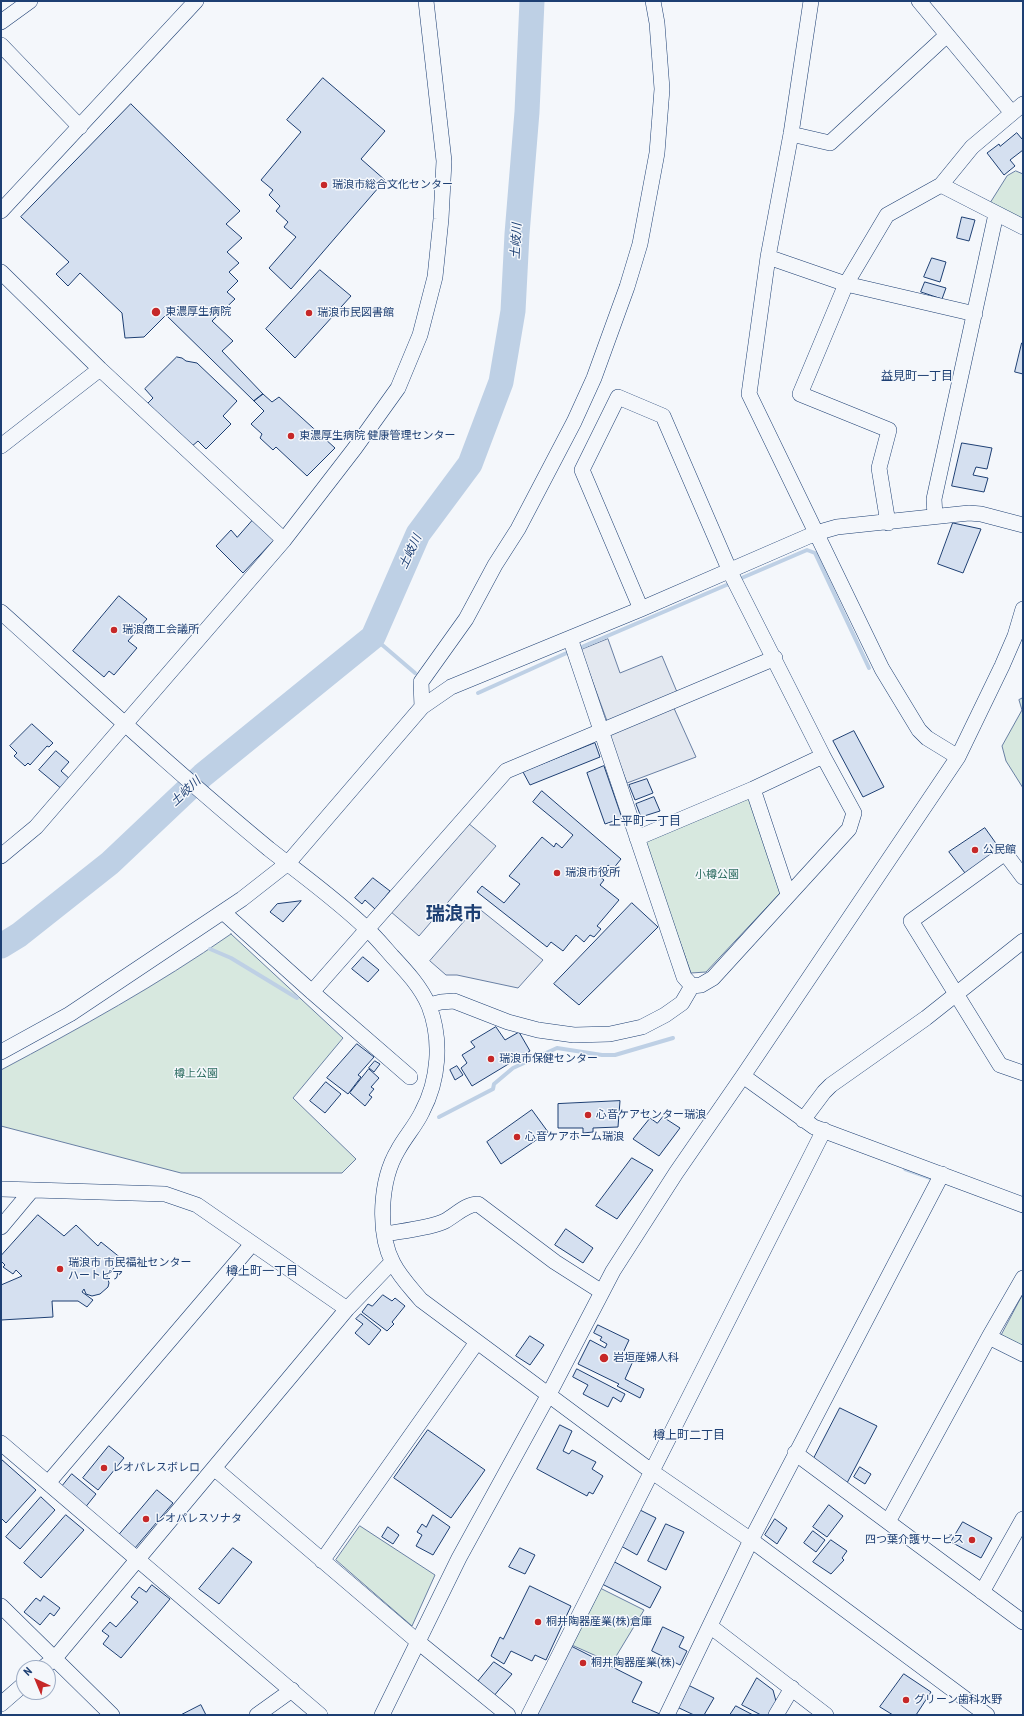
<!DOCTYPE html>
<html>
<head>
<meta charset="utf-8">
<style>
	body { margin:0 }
	#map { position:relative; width:1024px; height:1716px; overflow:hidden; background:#f4f7fb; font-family:"Roboto Condensed",sans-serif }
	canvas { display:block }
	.frame { position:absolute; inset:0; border:2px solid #1d3f73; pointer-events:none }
	.north { position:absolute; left:16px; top:1660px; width:40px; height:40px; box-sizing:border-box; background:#f4f7fb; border:1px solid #9eadc5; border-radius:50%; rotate:316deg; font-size:11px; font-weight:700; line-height:16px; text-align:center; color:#1d3f73 }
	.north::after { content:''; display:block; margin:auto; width:14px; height:18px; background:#c62828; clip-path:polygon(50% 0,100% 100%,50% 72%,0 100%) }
</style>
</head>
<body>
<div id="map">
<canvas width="1024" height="1716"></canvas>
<div class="frame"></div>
<div class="north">N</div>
</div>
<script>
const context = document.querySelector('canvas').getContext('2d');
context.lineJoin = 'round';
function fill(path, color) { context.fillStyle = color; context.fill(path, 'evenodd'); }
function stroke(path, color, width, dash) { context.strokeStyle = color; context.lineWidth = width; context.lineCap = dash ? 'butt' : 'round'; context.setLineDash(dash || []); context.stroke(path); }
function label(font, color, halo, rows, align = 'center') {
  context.font = font + ' "Roboto Condensed","Noto Sans JP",sans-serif'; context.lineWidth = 3; context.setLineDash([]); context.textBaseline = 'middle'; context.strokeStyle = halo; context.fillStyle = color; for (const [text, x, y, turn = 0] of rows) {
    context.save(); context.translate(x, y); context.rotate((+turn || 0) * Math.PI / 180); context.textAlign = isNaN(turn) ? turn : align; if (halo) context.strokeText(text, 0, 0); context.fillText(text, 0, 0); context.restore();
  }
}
const green = new Path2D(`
	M1016,171L1023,174V219L990,203L1007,176Z
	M1023,698V788L1006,761L1002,746L1022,710L1019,700Z
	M749,797L782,891L706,972L691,973L644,841Z
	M231,934L343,1038L293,1098L356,1159L342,1173H181L1,1126V1070C80,1028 158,985 231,934Z
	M1023,1294V1347L1001,1336Z
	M360,1526L435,1575L412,1626L336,1560Z
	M594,1585L644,1610L612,1663L565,1642Z`);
fill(green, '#d7e8df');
stroke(green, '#687fa3', 1);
const parking = new Path2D(`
	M608,639L620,673L662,656L677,692L607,721L581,650Z
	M673,706L696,757L627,783L609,736Z
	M468,823L496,846L419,936L390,911Z
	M477,907L543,960L518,988L457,975H446L430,961Z`);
fill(parking, '#e3e8f0');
stroke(parking, '#687fa3', 1);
stroke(new Path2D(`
	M737,580L807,550L815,553L869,668
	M373,637L415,673
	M577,649L731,583
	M478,693L571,651
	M210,949L231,958L297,998
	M439,1117L493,1089L494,1084L513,1068L557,1048L602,1055H615L673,1038
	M905,1169L936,1180`), '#bed0e5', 4);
stroke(new Path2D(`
	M1,946L19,935L110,863L203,775L373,637L418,534L470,464L501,382L513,311L517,234L527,112L532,1`), '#bed0e5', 25);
const building = new Path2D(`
	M323,78L385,131L361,159L385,180L291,289L269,268L296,237L284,227L288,222L276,211L280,206L269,195L273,190L261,180L301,132L287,120Z
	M131,104L240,211L226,224L242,238L227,252L239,263L229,272L238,281L227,292L235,299L212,321L233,341L222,351L263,394L254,401L166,315L144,337L125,338L122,313L80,273L68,286L56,274L69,262L21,217Z
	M1017,133L1022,139L1023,138V150L1010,160L1015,166L1004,175L987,153L999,144L1000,146Z
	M962,217L975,220L969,241L957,238Z
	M932,258L946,262L940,282L924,277Z
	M320,270L351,296L295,358L266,329Z
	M925,282L946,288L942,299L921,292Z
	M1022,343H1023V374L1015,372Z
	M177,357L182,358L186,361L197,363L237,401L223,416L231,424L206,449L198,441L191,447L147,404L153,398L145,389Z
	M263,394L272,402L279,397L335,448L307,476L276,447L273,450L260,438L262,434L251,424L264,411L254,401Z
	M962,443L992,448L987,469L976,467L973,475L988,478L984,492L952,486Z
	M253,520L274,540L243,573L216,546L231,530L237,537Z
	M953,523L981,529L963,573L938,564Z
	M119,596L147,619L128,641L137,648L114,675L109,671L104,677L73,651Z
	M32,724L53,743L49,747L47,746L30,765L28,763L25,766L14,756L17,753L10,746Z
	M854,731L884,787L863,797L833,741Z
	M595,743L600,757L530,785L523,772Z
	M56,751L69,762L61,771L71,780L63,790L39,770Z
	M604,766L622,818L605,824L587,773Z
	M647,779L653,793L635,800L629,785Z
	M542,791L621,859L613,869L608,865L599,876L604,880L600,885L619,900L597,926L601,929L594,937L590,935L584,942L576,935L563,951L551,942L547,947L477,892L482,886L504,903L520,884L509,876L542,837L554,847L556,843L562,848L573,835L533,802Z
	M654,797L660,811L641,817L636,804Z
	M985,828L1000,849L965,873L949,852Z
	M373,878L390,891L375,909L365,900L362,904L355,898Z
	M301,901L283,922L270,912L277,904Z
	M632,903L658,927L579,1005L554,984Z
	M363,957L379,970L368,982L352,969Z
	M496,1027L505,1040L519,1032L530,1051L472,1086L461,1068L467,1063L462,1055L475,1047L471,1042Z
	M357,1044L374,1057L358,1075L361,1077L348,1094L327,1078Z
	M375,1061L380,1064L374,1072L369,1068Z
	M457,1066L463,1075L455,1080L450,1070Z
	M369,1069L379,1078L371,1087L374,1089L369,1095L372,1097L365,1106L350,1093Z
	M326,1082L341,1094L325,1113L310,1101Z
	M620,1101L618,1127L593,1128V1132L583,1133V1128H558V1104Z
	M532,1110L548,1132L501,1164L487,1142Z
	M663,1117L680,1128L659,1156L633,1139L650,1118L657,1123Z
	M632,1158L653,1170L617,1219L596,1206Z
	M38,1215L64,1236L76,1225L98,1246L101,1242L122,1259L107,1276L109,1283L108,1287L100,1294L92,1296L86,1294L84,1289L82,1292L93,1300L87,1307L78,1301H52L53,1317L1,1320V1285L22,1276L16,1270L13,1274L3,1267L5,1265L1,1261V1256Z
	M566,1229L593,1248L583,1263L555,1245Z
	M383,1295L392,1301L395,1298L405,1306L392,1322L394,1324L387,1331L362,1312L368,1304L372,1306Z
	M361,1314L381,1330L369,1345L355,1333L363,1324L356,1319Z
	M598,1325L629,1340L622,1355L633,1361L625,1379L644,1389L640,1398L617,1386L619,1384L578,1364L590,1340L605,1348L607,1344L600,1340L602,1337L594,1333Z
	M530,1336L544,1345L530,1365L516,1356Z
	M577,1369L625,1394L621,1402L613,1397L608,1407L583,1394L588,1385L573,1377Z
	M840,1408L877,1426L847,1483L812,1462Z
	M560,1425L572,1431L563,1451L569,1454L572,1450L596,1462L592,1469L603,1476L593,1494L589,1492L587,1496L537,1469Z
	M428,1430L485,1470L451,1518L394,1478Z
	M109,1446L124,1458L98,1490L83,1478Z
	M1,1459L36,1490L6,1523L1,1518Z
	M860,1467L871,1474L865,1484L854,1477Z
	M72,1474L96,1494L84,1509L60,1489Z
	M157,1490L173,1503L135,1548L119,1535Z
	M41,1497L55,1510L20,1549L6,1537Z
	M829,1505L843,1516L827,1537L813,1527Z
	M640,1510L656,1518L637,1555L621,1546Z
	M66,1515L84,1530L41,1578L24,1563Z
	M433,1515L450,1527L433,1555L416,1546L422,1535L417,1532L422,1524L426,1527Z
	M775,1519L787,1528L777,1544L765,1535Z
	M963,1522L992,1538L981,1558L951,1542Z
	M666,1524L684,1532L666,1570L648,1561Z
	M388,1527L399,1535L393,1544L382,1537Z
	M813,1531L825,1540L816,1552L804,1543Z
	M831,1540L847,1551L842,1558L844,1560L831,1574L813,1562Z
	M233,1548L252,1562L219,1604L199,1589Z
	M520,1548L535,1555L525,1574L509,1567Z
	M611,1560L661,1587L650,1608L600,1583Z
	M152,1585L170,1599L121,1658L103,1644L109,1636L102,1631L110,1622L116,1627L138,1602L131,1597L139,1587L146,1592Z
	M530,1586L571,1606L546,1660L535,1655L532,1661L511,1651L504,1664L491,1656L500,1637L503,1639Z
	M44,1596L60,1608L54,1616L50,1613L40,1625L24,1612L36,1598L40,1601Z
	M663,1627L684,1637L679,1647L687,1651L680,1665L652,1651Z
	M569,1645L642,1682L632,1702L660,1714L659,1715H536Z
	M494,1662L512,1674L493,1697L476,1684Z
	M904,1674L931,1692L916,1715H893L880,1707Z
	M757,1678L773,1690L777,1705L770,1715H761L742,1705Z
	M688,1685L714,1698L704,1715H694L677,1707Z
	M201,1705L206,1715H181Z
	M736,1706L753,1715H730Z`);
fill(building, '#d5e0f0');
stroke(building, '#1d3f73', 1);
const minor = new Path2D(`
	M811,1L791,134L768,257L749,394L882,669L919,730L927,738L958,757
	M919,1L1012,113
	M1,22L30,1
	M1,45L80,127
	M791,134L830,143L947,35
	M941,185L1023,227
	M1,211L196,1
	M768,257L846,284L800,394L889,430L879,468L888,523
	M1,272L100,369L284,540
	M975,314L846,284L887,215L941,185L972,147L1023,104
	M1,446L100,369
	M935,516L934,499L996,214
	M641,609L582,470L618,397L663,416L732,576L823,756L854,813L849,829L713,978L701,985L692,986
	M1,612C90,692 177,773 269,849C302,875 337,900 367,929C376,937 384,947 392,956C406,971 421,987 429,1006C442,1040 439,1080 422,1112C416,1125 405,1137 398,1150C380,1180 377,1232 393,1263C400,1277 411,1288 421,1300L651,1471L751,1540L987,1715
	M570,638L684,977L692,986
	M422,707L421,682L466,619L495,565L518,529L574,422L594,378L627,287L640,244L657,153L662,89L657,23L653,1
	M753,789L788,894
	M637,838L753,789L823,756
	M1,856L36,827L284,540L355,448L398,388L420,335L435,277L441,219L444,161L426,1
	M1023,877L1005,853L911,921L1000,1065L1023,1073
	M223,912L312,992L410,1077
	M312,992L506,771L775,658
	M429,1005L441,1002L454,1001L508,1022L538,1030L574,1035L610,1034L642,1027L665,1015L682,1003L692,986
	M1,1052L70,1014L242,899L288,863L422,707L451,687L641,609L816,533L837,527L969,513L981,514L1023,525
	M743,1076L814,1127L1023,1205
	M803,1120L824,1092L831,1085L926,1018L1023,941
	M1,1189L165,1194L197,1205L347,1309
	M1,1227L32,1190
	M385,1234C402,1231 431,1228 445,1221C456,1215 466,1204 478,1204L555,1262L602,1292
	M989,1337L1023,1354
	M1,1443L320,1715
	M795,1453L1023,1622
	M214,1468L417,1641L508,1715
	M48,1483L252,1244
	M888,1522L989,1337L1023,1278
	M322,1561L477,1342
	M982,1592L1023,1519
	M1,1606L112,1715
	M710,1626L826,1715
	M43,1668L55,1658L347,1309L392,1262
	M1,1704L24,1684
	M257,1715L292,1690
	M382,1715L459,1558L549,1394L613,1271L676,1173L743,1076L958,757L1002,666L1015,636L1023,609
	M529,1715L824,1130
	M667,1715L751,1540L942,1174
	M776,1715L792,1688`);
stroke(minor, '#1d3f73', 16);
stroke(minor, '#f4f7fb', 15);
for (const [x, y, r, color] of [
	[324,185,4,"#c62828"],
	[156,312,5,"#c62828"],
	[309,313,4,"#c62828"],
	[291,436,4,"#c62828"],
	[114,630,4,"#c62828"],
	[975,850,4,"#c62828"],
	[557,873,4,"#c62828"],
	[491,1059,4,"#c62828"],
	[588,1115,4,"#c62828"],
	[517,1137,4,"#c62828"],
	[60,1269,4,"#c62828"],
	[604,1358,5,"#c62828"],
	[104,1468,4,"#c62828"],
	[146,1519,4,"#c62828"],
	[972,1540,4,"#c62828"],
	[538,1622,4,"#c62828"],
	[583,1663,4,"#c62828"],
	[906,1700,4,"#c62828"]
]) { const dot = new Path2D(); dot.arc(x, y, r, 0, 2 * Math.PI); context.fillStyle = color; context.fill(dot); stroke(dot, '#f4f7fb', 1.5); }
label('11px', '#1d3f73', '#f4f7fb', [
	["瑞浪市総合文化センター",332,185],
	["東濃厚生病院",165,312],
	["瑞浪市民図書館",317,313],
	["東濃厚生病院 健康管理センター",299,436],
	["瑞浪商工会議所",122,630],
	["公民館",983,850],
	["瑞浪市役所",565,873],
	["瑞浪市保健センター",499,1059],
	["心音ケアセンター瑞浪",596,1115],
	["心音ケアホーム瑞浪",525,1137],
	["瑞浪市 市民福祉センター",68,1263],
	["ハートピア",68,1276],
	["岩垣産婦人科",613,1358],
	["レオパレスボレロ",112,1468],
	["レオパレスソナタ",154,1519],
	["四つ葉介護サービス",964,1540,"right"],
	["桐井陶器産業(株)倉庫",546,1622],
	["桐井陶器産業(株)",591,1663],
	["グリーン歯科水野",914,1700]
], 'left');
label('11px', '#2c6c60', '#f4f7fb', [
	["小樽公園",717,875],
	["樽上公園",196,1074]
]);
label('italic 12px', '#1d3f73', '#f4f7fb', [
	["土岐川",517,241,-87],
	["土岐川",411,552,-65],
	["土岐川",186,792,-43]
]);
label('12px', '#1d3f73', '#f4f7fb', [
	["益見町一丁目",917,377],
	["上平町一丁目",645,822],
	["樽上町一丁目",262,1272],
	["樽上町二丁目",689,1436]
]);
label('bold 19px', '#1d3f73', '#f4f7fb', [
	["瑞浪市",454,915]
]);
</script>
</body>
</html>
